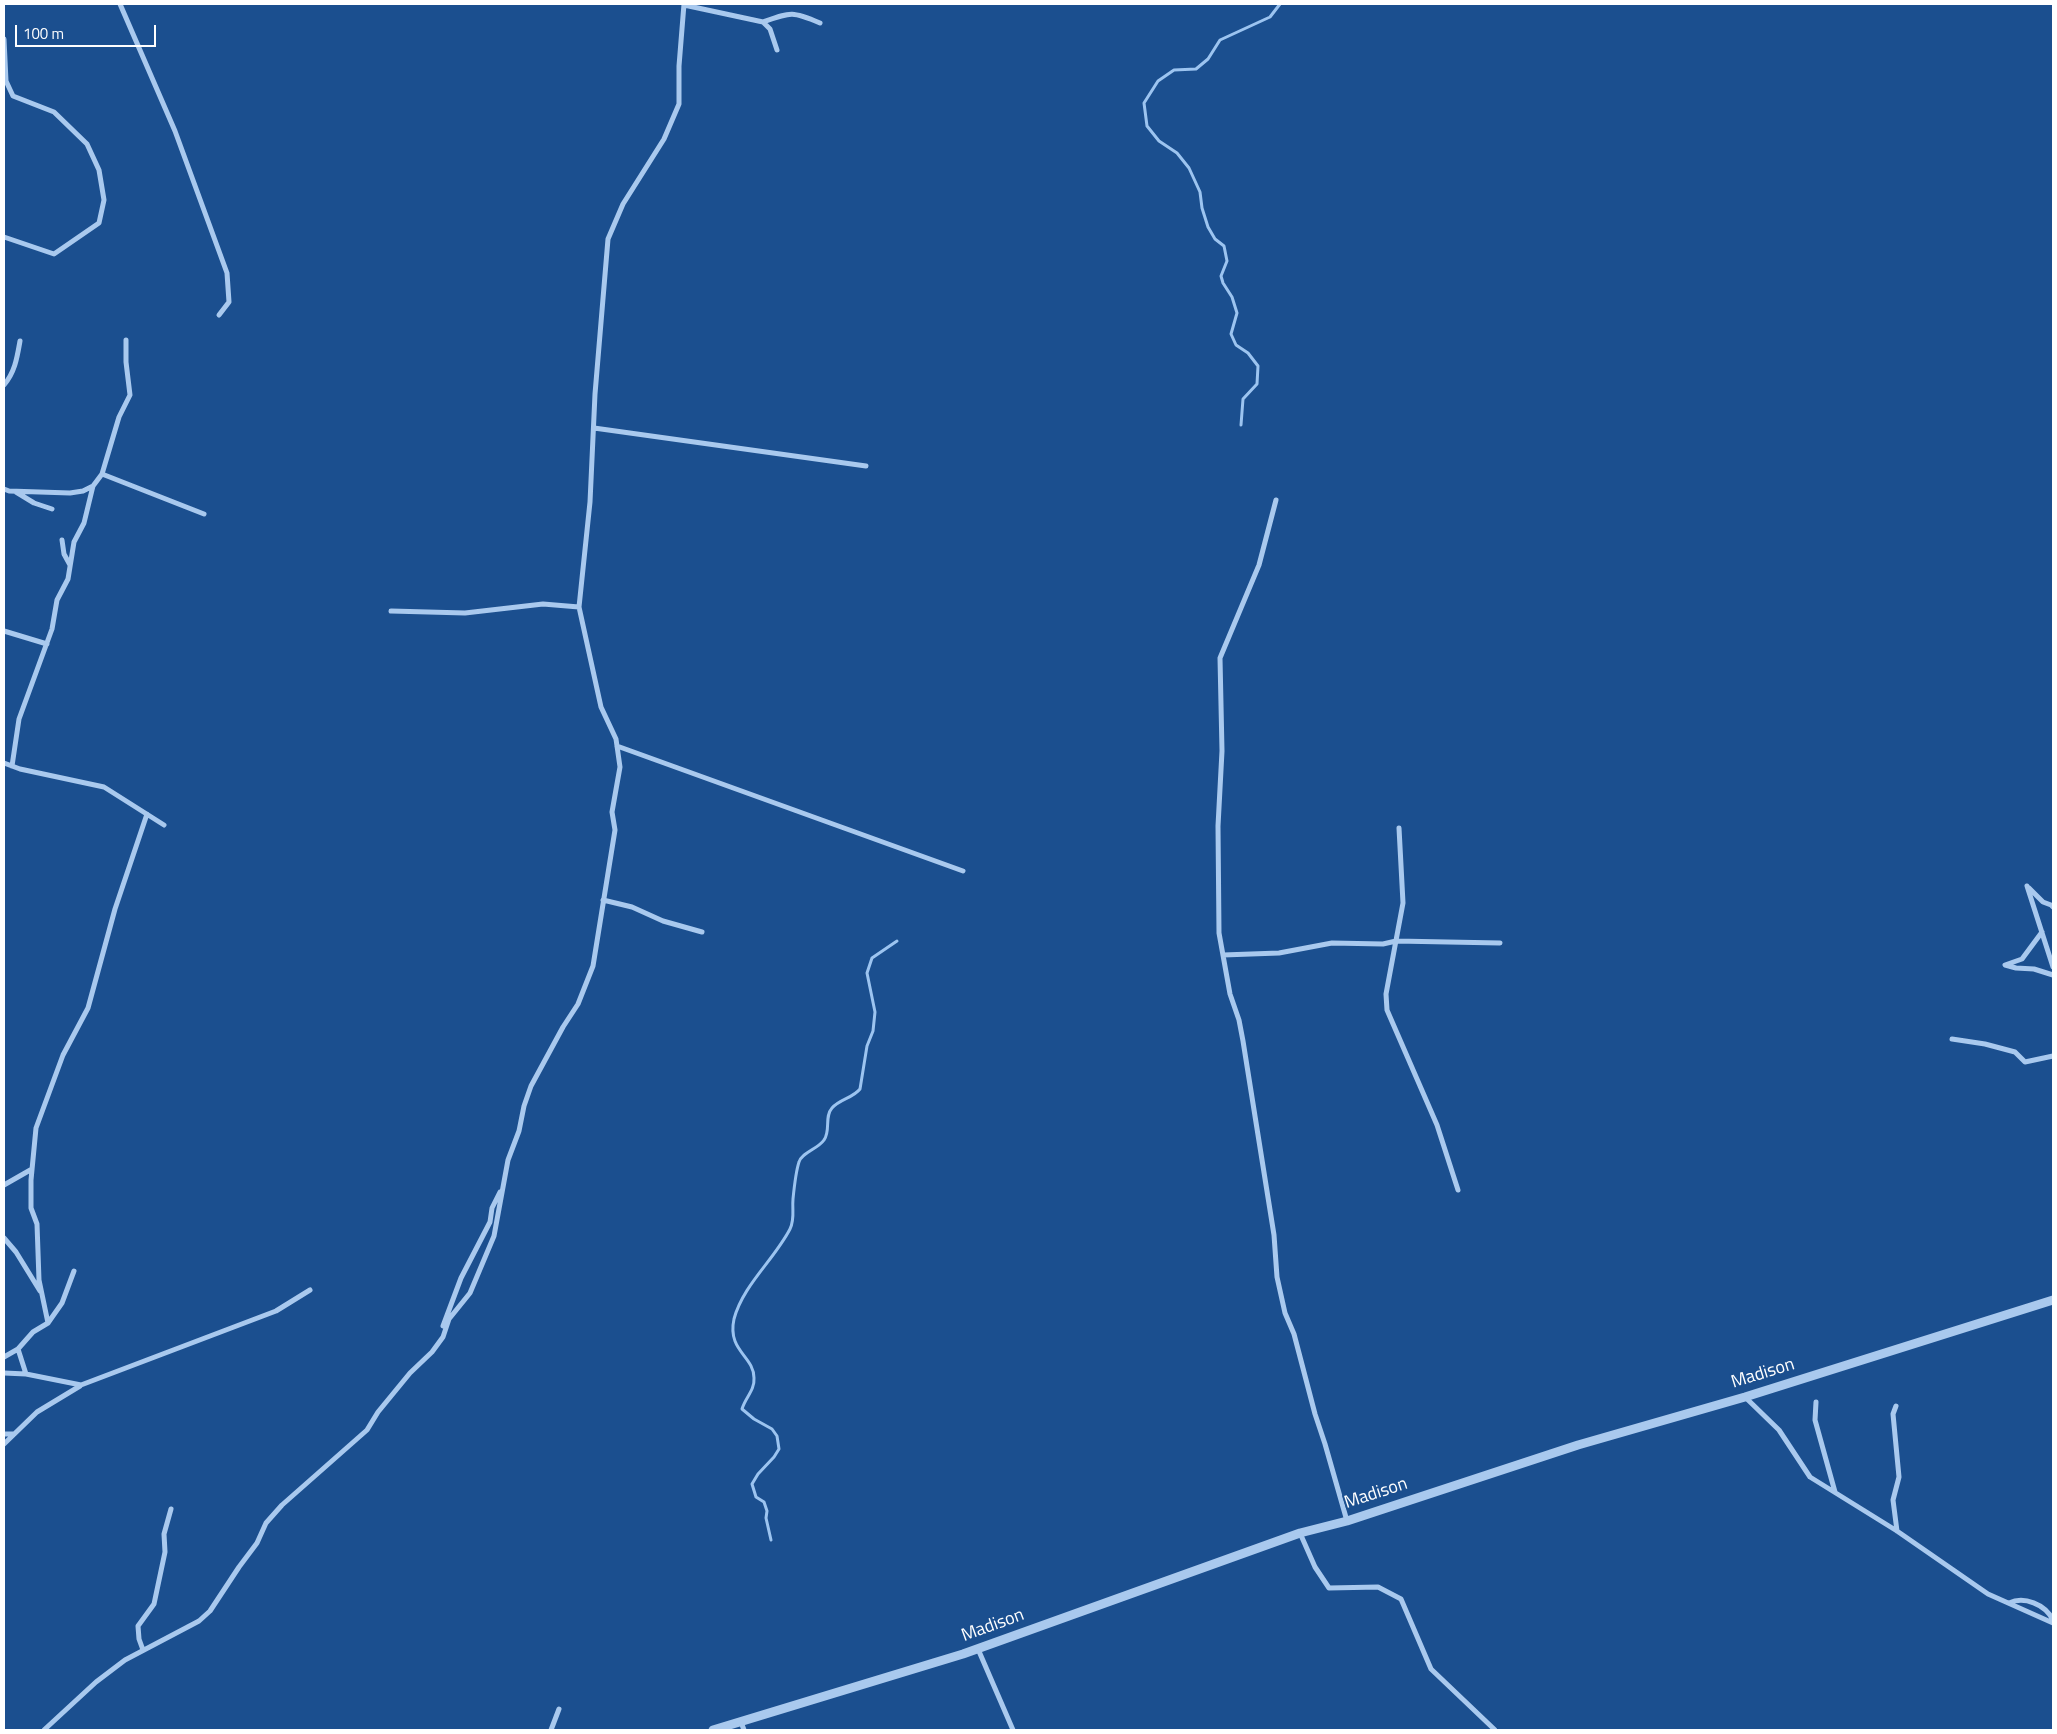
<!DOCTYPE html>
<html>
<head>
<meta charset="utf-8">
<style>
	body { margin:0 }
	#map { position:relative; width:2057px; height:1734px; overflow:hidden; background:#1b4f8f; font-family:"Titillium Web",sans-serif }
	canvas { display:block }
	.frame { position:absolute; inset:0; border:5px solid #fff; pointer-events:none }
	.scale { position:absolute; left:15px; top:25px; width:141px; height:22px; box-sizing:border-box; border:2px solid #fff; border-top:0; padding-left:6px; font-size:15px; line-height:18px; white-space:nowrap; color:#fff; -webkit-text-stroke:4px #1b4f8f; paint-order:stroke }
</style>
</head>
<body>
<div id="map">
<canvas width="2057" height="1734"></canvas>
<div class="frame"></div>
<div class="scale">100 m</div>
</div>
<script>
const context = document.querySelector('canvas').getContext('2d');
context.lineJoin = 'round';
function stroke(path, color, width, dash) { context.strokeStyle = color; context.lineWidth = width; context.lineCap = dash ? 'butt' : 'round'; context.setLineDash(dash || []); context.stroke(path); }
function label(font, color, halo, rows, align = 'center') {
  context.font = font + ' "Titillium Web",sans-serif'; context.lineWidth = 4; context.setLineDash([]); context.textBaseline = 'middle'; context.strokeStyle = halo; context.fillStyle = color; for (const [text, x, y, turn = 0] of rows) {
    context.save(); context.translate(x, y); context.rotate((+turn || 0) * Math.PI / 180); context.textAlign = isNaN(turn) ? turn : align; if (halo) context.strokeText(text, 0, 0); context.fillText(text, 0, 0); context.restore();
  }
}
stroke(new Path2D(`
	M1241,425L1243,399L1257,384L1258,366L1248,353L1236,345L1231,334L1237,313L1232,297L1223,283L1221,276L1227,261L1224,246L1215,239L1208,227L1202,208L1200,192L1189,168L1177,153L1159,141L1147,126L1144,103L1158,81L1174,70L1196,69L1208,59L1220,40L1270,17L1280,4
	M771,1540L766,1518L767,1511L764,1502L756,1497L752,1484L758,1474L774,1457L779,1449L777,1436L772,1429L754,1419L742,1409C745,1398 755,1390 754,1378C754,1356 727,1351 734,1319C743,1285 774,1260 790,1229C795,1219 792,1210 793,1199C794,1189 796,1171 799,1162C801,1153 818,1149 824,1140C831,1131 824,1117 832,1108C840,1099 853,1098 860,1089L867,1046L873,1031L875,1012L867,973L872,958L897,941`), '#9cc4f0', 3);
stroke(new Path2D(`
	M120,4L175,131L227,273L229,302L219,315
	M684,5L763,22L770,29L777,50
	M763,22C791,12 792,11 820,23
	M4,39L6,81L13,96L54,112L87,144L99,170L104,200L99,223L54,254L4,237
	M4,385C15,372 17,358 20,341
	M594,428L866,466
	M102,474L204,514
	M4,489L9,491L70,493L83,491L93,486L102,474L119,417L130,395L126,362V340
	M16,492L34,503L52,509
	M1276,500L1259,565L1220,658L1222,751L1218,826L1219,933L1230,994L1239,1020L1243,1041L1274,1235L1277,1277L1285,1313L1294,1334L1315,1414L1325,1444L1347,1521
	M62,540L64,554L70,565
	M391,611L465,613L543,604L579,607
	M4,631L47,644
	M617,746L963,871
	M4,763L20,769L104,787L164,825
	M12,766L19,719L52,629L57,600L68,579L74,542L84,523L93,486
	M1399,828L1403,903L1386,994L1387,1010L1437,1125L1458,1190
	M2027,886L2053,967
	M2029,888L2043,902L2051,905L2053,907
	M603,900L632,907L663,921L702,932
	M2042,932L2022,959L2005,965L2016,968L2034,969L2053,975
	M1223,955L1279,953L1332,943L1383,944L1396,941L1500,943
	M1952,1039L1985,1044L2015,1052L2025,1062L2053,1056
	M4,1185L32,1169
	M4,1238L16,1252L40,1291
	M48,1323L39,1280L37,1224L31,1208V1180L36,1128L63,1055L88,1008L115,909L147,814
	M443,1326L461,1278L490,1222L492,1208L500,1192
	M18,1349L26,1374
	M4,1357L18,1349L33,1332L48,1323L62,1303L74,1271
	M4,1373L26,1374L81,1385L276,1311L310,1290
	M1745,1397L1779,1430L1810,1477L1897,1531L1988,1594L2053,1623
	M1816,1402L1815,1420L1835,1492
	M1896,1406L1893,1414L1899,1477L1893,1500L1897,1531
	M4,1434H14
	M4,1444L37,1412L80,1386
	M1300,1533L1315,1567L1329,1588L1378,1587L1401,1599L1431,1669L1495,1730
	M2009,1603C2024,1596 2045,1604 2053,1620
	M978,1649L1013,1730
	M143,1650L139,1639L138,1626L154,1604L165,1552L164,1534L171,1509
	M741,1722L744,1730
	M44,1730L96,1682L125,1660L199,1621L210,1611L239,1567L257,1543L266,1523L282,1505L367,1430L378,1412L410,1373L432,1352L443,1337L449,1319L470,1293L494,1236L508,1160L519,1131L524,1106L531,1086L563,1027L578,1004L593,966L615,830L612,812L620,767L616,739L601,707L579,607L590,502L595,394L608,239L623,204L664,139L679,104V66L684,4
	M551,1730L559,1709`), '#a9c9ee', 5);
stroke(new Path2D(`
	M713,1730L963,1654L1300,1533L1347,1521L1578,1445L1745,1397L2053,1300`), '#a9c9ee', 9);
label('18px', '#fff', '#1b4f8f', [
	["Madison",1763,1374,-17],
	["Madison",1376,1494,-18],
	["Madison",993,1626,-20]
]);
</script>
</body>
</html>
